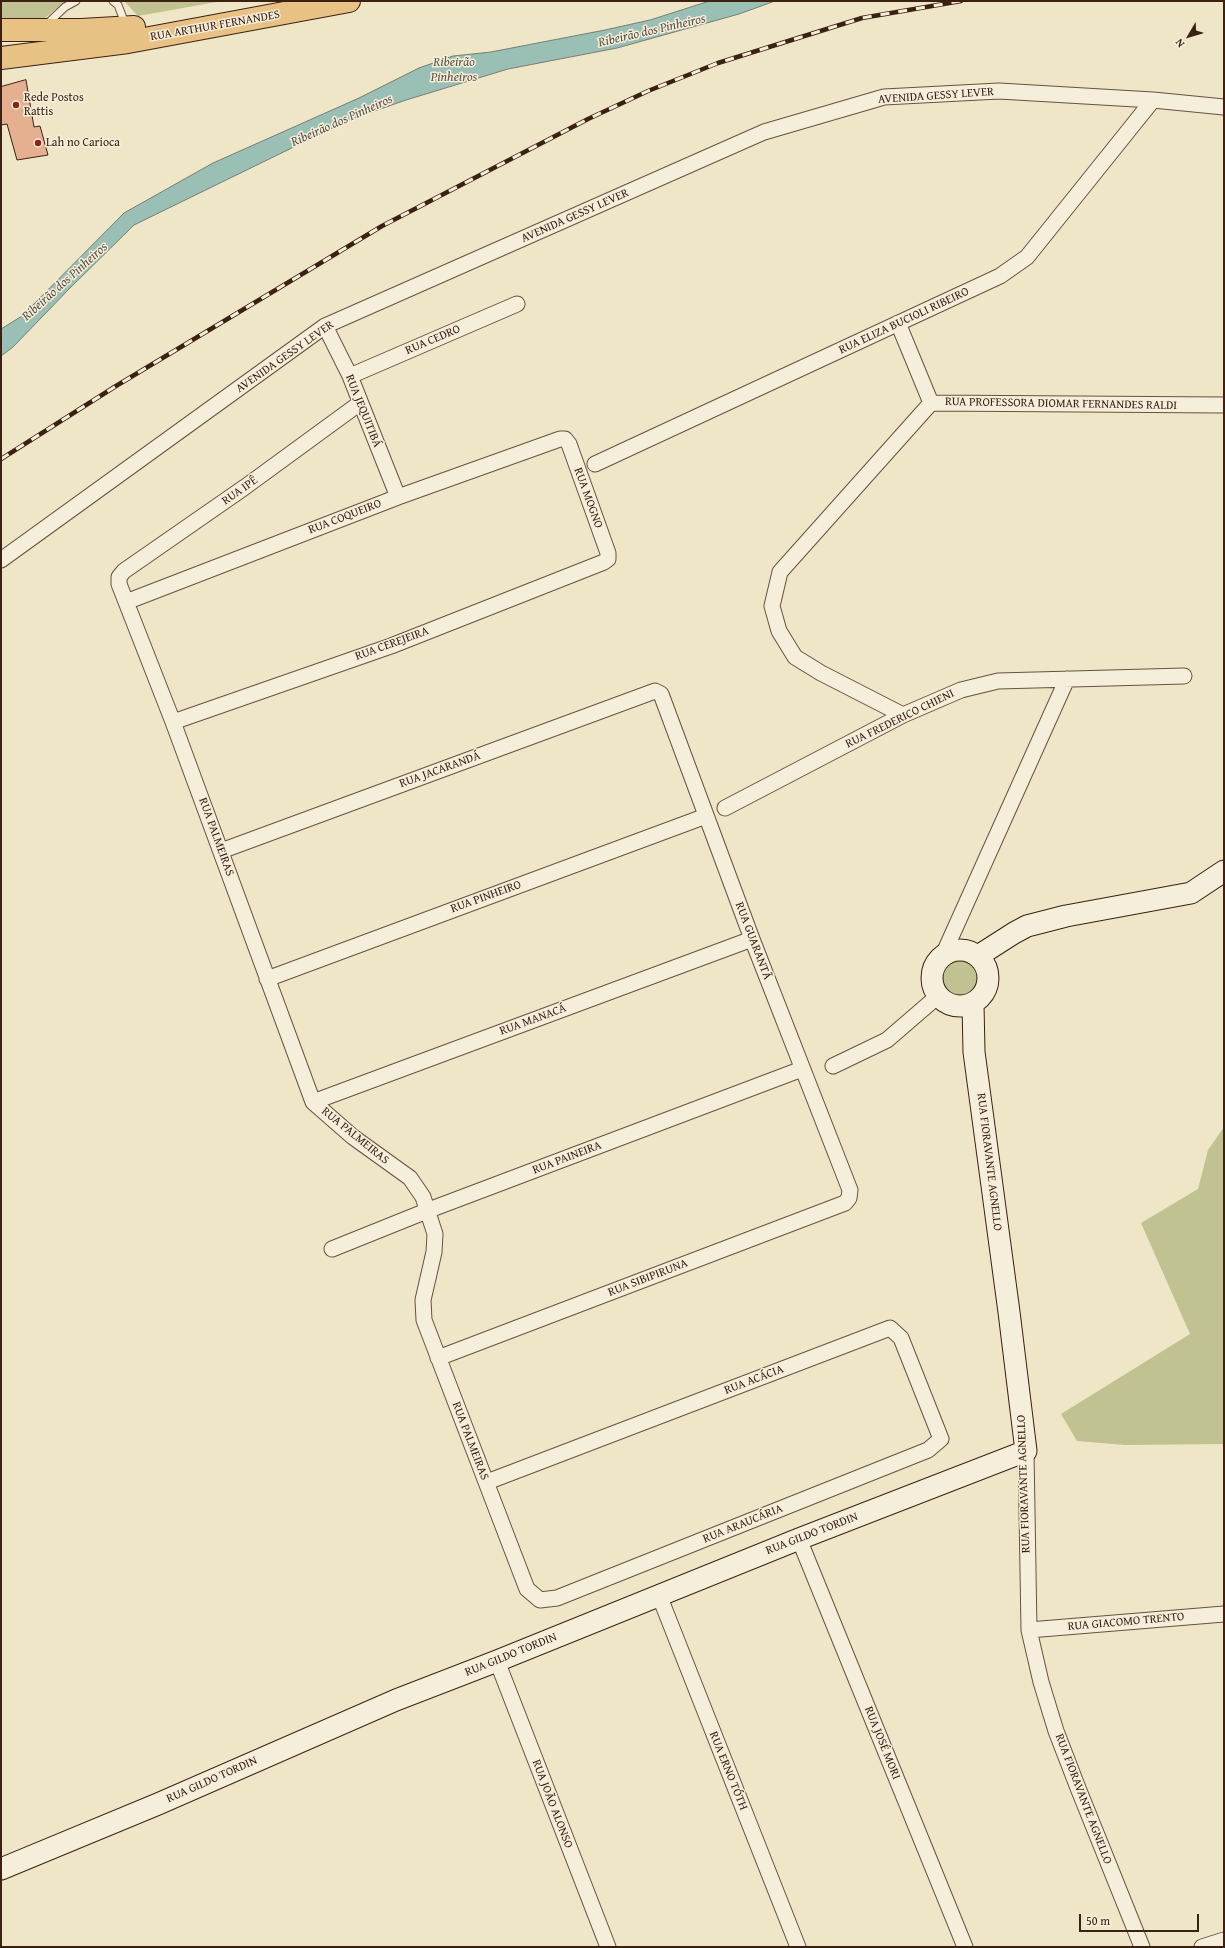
<!DOCTYPE html>
<html>
<head>
<meta charset="utf-8">
<style>
	body { margin:0 }
	#map { position:relative; width:1225px; height:1948px; overflow:hidden; background:#efe5c7; font-family:"Gentium Book Plus",serif }
	canvas { display:block }
	.frame { position:absolute; inset:0; border:2px solid #3c2012; pointer-events:none }
	.north { position:absolute; left:1169px; top:16px; width:40px; height:40px; -webkit-text-stroke:3px #f5eedb; paint-order:stroke; rotate:232deg; font-size:11px; font-weight:700; line-height:16px; text-align:center; color:#3c2012 }
	.north::after { content:''; display:block; margin:auto; width:14px; height:18px; background:#3c2012; clip-path:polygon(50% 0,100% 100%,50% 72%,0 100%) }
	.scale { position:absolute; left:1079px; top:1914px; width:120px; height:18px; box-sizing:border-box; border:2px solid #3c2012; border-top:0; padding-left:5px; font-size:12px; line-height:14px; white-space:nowrap; color:#3c2012; -webkit-text-stroke:3px #f5eedb; paint-order:stroke }
</style>
</head>
<body>
<div id="map">
<canvas width="1225" height="1948"></canvas>
<div class="frame"></div>
<div class="north">N</div>
<div class="scale">50 m</div>
</div>
<script>
const context = document.querySelector('canvas').getContext('2d');
context.lineJoin = 'round';
function fill(path, color) { context.fillStyle = color; context.fill(path, 'evenodd'); }
function stroke(path, color, width, dash) { context.strokeStyle = color; context.lineWidth = width; context.lineCap = dash ? 'butt' : 'round'; context.setLineDash(dash || []); context.stroke(path); }
function label(font, color, halo, rows, align = 'center') {
  context.font = font + ' "Gentium Book Plus",serif'; context.lineWidth = 3; context.setLineDash([]); context.textBaseline = 'middle'; context.strokeStyle = halo; context.fillStyle = color; for (const [text, x, y, turn = 0] of rows) {
    context.save(); context.translate(x, y); context.rotate((+turn || 0) * Math.PI / 180); context.textAlign = isNaN(turn) ? turn : align; if (halo) context.strokeText(text, 0, 0); context.fillText(text, 0, 0); context.restore();
  }
}
fill(new Path2D(`
	M3,1H66L40,22L1,25V3Z
	M124,1H222L138,16Z
	M939 976a20 20 0 1 1 40 0a20 20 0 1 1-40 0Z
	M1224,1127V1444L1125,1445L1077,1441L1061,1414L1190,1334L1141,1223L1198,1189L1208,1150Z`), '#c0c291');
const water = new Path2D(`
	M710,1H775L739,14L617,48L508,69L406,100L349,120L134,225L70,288L13,347L1,356V329L22,316L124,213L213,163L359,98L419,68L453,56L491,52L605,30L650,20Z`);
fill(water, '#9abfb4');
stroke(water, '#747f73', 1);
const building = new Path2D(`
	M26,80L34,127L40,126L48,155L17,160L7,124L1,125V87Z`);
fill(building, '#e4b090');
stroke(building, '#3c2012', 1);
const lane = new Path2D(`
	M113,1L118,5L126,26
	M46,25L65,7L76,1`);
const street = new Path2D(`
	M898,323L931,403
	M325,326L350,376L398,497
	M350,376L517,304
	M360,403L245,487L124,571L119,577V584L173,722L313,1102L353,1137L410,1178L423,1197L435,1234L434,1252L423,1300L424,1320L527,1589L540,1600L557,1598L928,1450L941,1439L901,1338L890,1328L487,1482
	M595,464L1000,276L1027,257L1153,100
	M1,560L325,326L764,132L884,97L999,91L1153,100L1224,107
	M126,602L398,497L560,439H565L569,444L608,553V559L604,562L391,646L173,722
	M903,715L821,673L795,657L779,631L772,606L780,572L931,403L1224,405
	M725,808L903,715L961,690L998,681L1184,676
	M221,851L655,691L661,694L752,939L850,1190L849,1198L845,1203L438,1358
	M943,955L1067,679
	M267,979L706,816
	M833,1066L887,1040L938,996
	M313,1102L752,939
	M332,1249L429,1210L802,1069
	M1026,1451L1029,1630L1041,1682L1056,1731L1078,1788L1142,1947
	M799,1539L965,1947
	M659,1595L798,1947
	M1029,1630L1224,1614
	M497,1661L608,1947
	M1202,1947L1224,1940`);
const secondary = new Path2D(`
	M932 978a28 28 0 1 1 56 0a28 28 0 1 1-56 0Z
	M978,956L1014,933L1027,926L1066,916L1191,893L1224,871
	M1,1869L158,1804L396,1700L497,1661L799,1539L1026,1451L1009,1312L974,1052L973,1004`);
const primary = new Path2D(`
	M1,30H81L134,27
	M1,58L128,42L349,1`);
stroke(lane, '#69513f', 9);
stroke(street, '#69513f', 17);
stroke(secondary, '#3c2012', 23);
stroke(primary, '#3c2012', 24);
stroke(lane, '#f5eedb', 7);
stroke(street, '#f5eedb', 15);
stroke(secondary, '#f5eedb', 21);
stroke(primary, '#e8c284', 22);
const rail = new Path2D(`
	M1,459L116,386L382,226L588,119L648,91L718,63L862,18L961,1`);
stroke(rail, '#3c2012', 4.5);
stroke(rail, '#f5eedb', 3, [9]);
for (const [x, y, r, color] of [
	[16,105,4,"#8f2418"],
	[38,143,4,"#8f2418"]
]) { const dot = new Path2D(); dot.arc(x, y, r, 0, 2 * Math.PI); context.fillStyle = color; context.fill(dot); stroke(dot, '#f5eedb', 1.5); }
label('12px', '#3c2012', '#f5eedb', [
	["RUA ARTHUR FERNANDES",215,26,-10],
	["AVENIDA GESSY LEVER",936,96,-4],
	["AVENIDA GESSY LEVER",575,216,-24],
	["RUA ELIZA BUCIOLI RIBEIRO",904,321,-25],
	["RUA CEDRO",433,340,-23],
	["AVENIDA GESSY LEVER",285,357,-35],
	["RUA PROFESSORA DIOMAR FERNANDES RALDI",1061,404,1],
	["RUA JEQUITIBÁ",363,411,68],
	["RUA IPÊ",240,491,-35],
	["RUA MOGNO",588,498,70],
	["RUA COQUEIRO",345,517,-21],
	["RUA CEREJEIRA",392,644,-20],
	["RUA FREDERICO CHIENI",900,719,-26],
	["RUA JACARANDÁ",440,770,-20],
	["RUA PALMEIRAS",216,837,70],
	["RUA PINHEIRO",486,897,-20],
	["RUA GUARANTÃ",753,941,69],
	["RUA MANACÁ",533,1020,-20],
	["RUA PALMEIRAS",355,1136,39],
	["RUA PAINEIRA",567,1158,-21],
	["RUA FIORAVANTE AGNELLO",989,1162,83],
	["RUA SIBIPIRUNA",648,1278,-21],
	["RUA ACÁCIA",754,1380,-21],
	["RUA PALMEIRAS",470,1441,69],
	["RUA FIORAVANTE AGNELLO",1024,1484,-92],
	["RUA ARAUCÁRIA",743,1524,-22],
	["RUA GILDO TORDIN",812,1534,-21],
	["RUA GIACOMO TRENTO",1126,1622,-5],
	["RUA GILDO TORDIN",511,1655,-22],
	["RUA JOSÉ MORI",882,1743,68],
	["RUA ERNO TÓTH",728,1771,68],
	["RUA GILDO TORDIN",212,1780,-24],
	["RUA FIORAVANTE AGNELLO",1083,1799,69],
	["RUA JOÃO ALONSO",552,1804,69]
]);
label('12px', '#3c2012', '#f5eedb', [
	["Rede Postos",24,98],
	["Rattis",24,112],
	["Lah no Carioca",46,143]
], 'left');
label('italic 13px', '#585043', '#f5eedb', [
	["Ribeirão dos Pinheiros",652,31,-13],
	["Ribeirão",454,63],
	["Pinheiros",454,78],
	["Ribeirão dos Pinheiros",342,121,-24],
	["Ribeirão dos Pinheiros",65,282,-42]
]);
</script>
</body>
</html>
